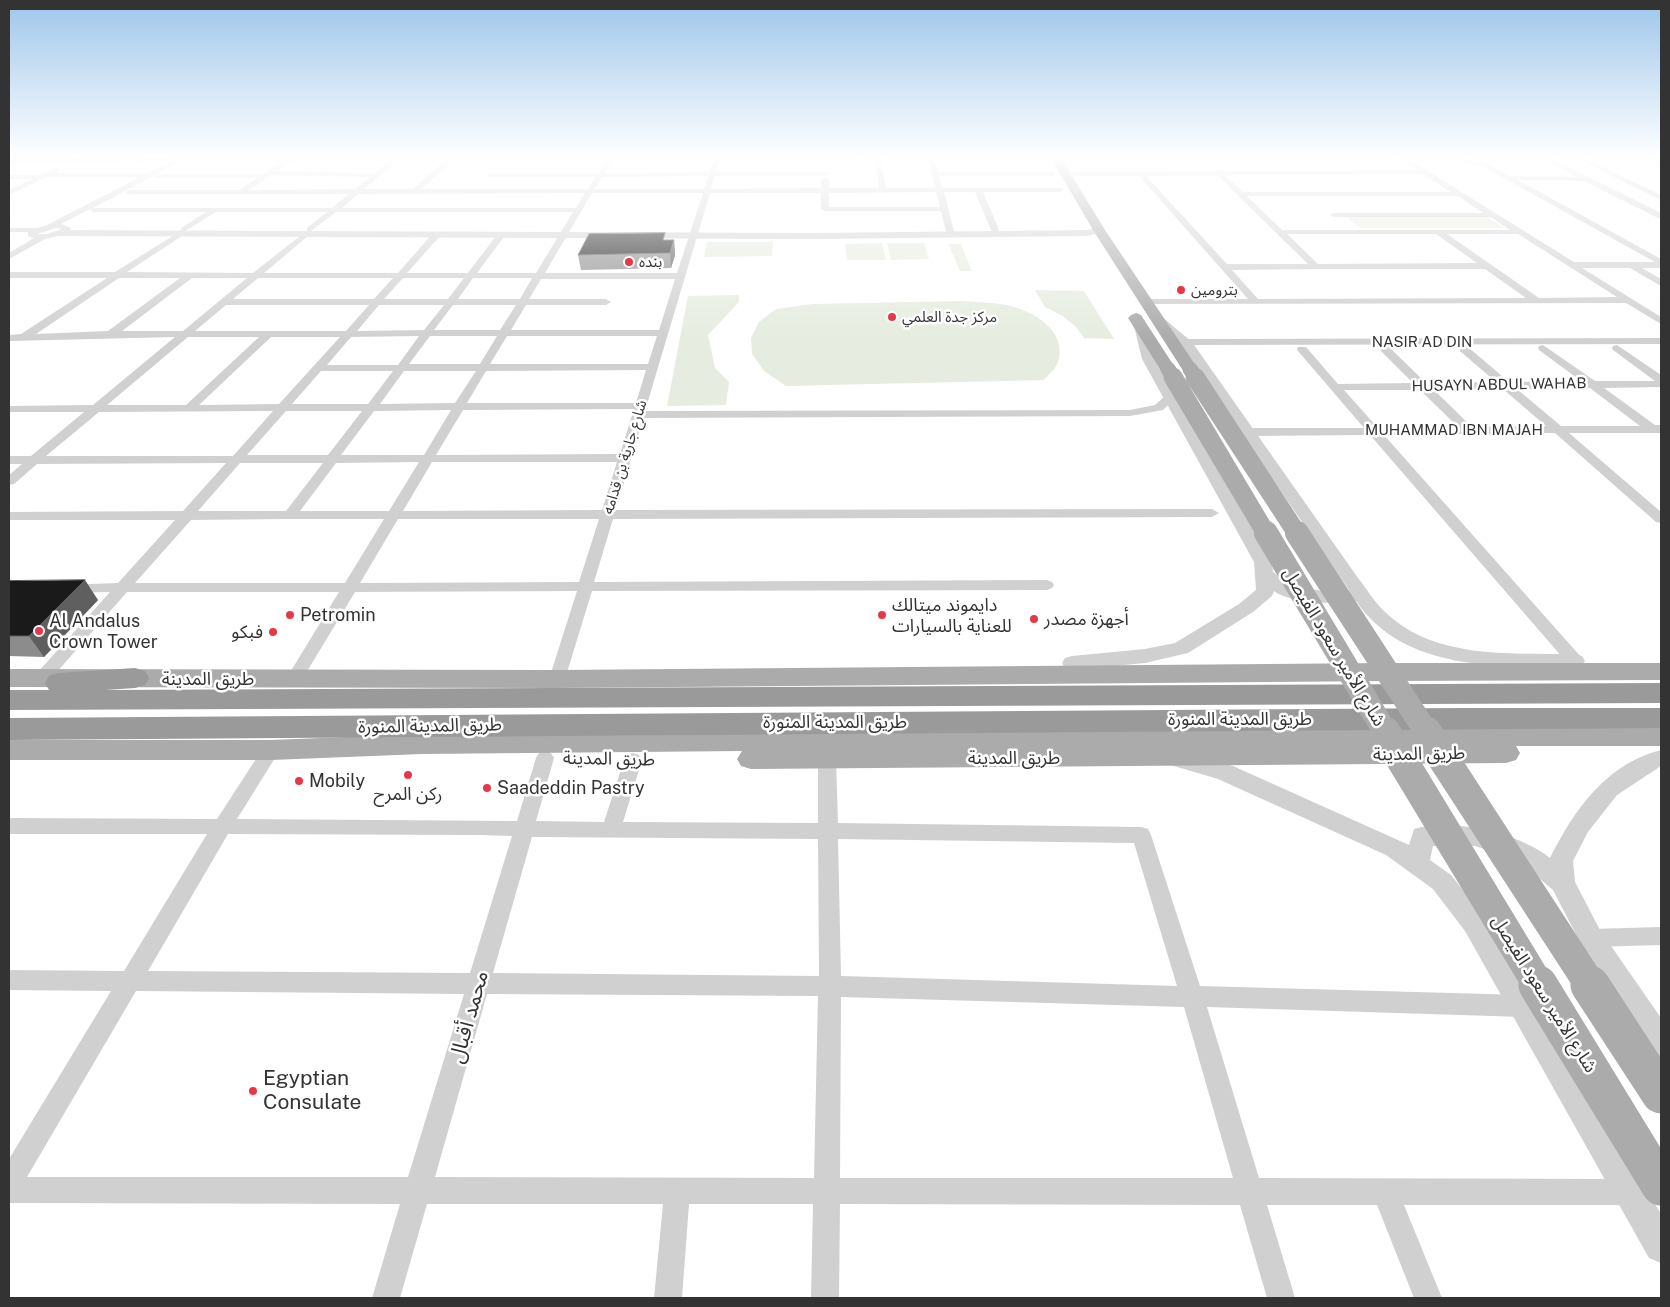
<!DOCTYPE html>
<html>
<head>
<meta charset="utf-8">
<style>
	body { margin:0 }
	#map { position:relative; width:1670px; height:1307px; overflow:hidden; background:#fff; font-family:"Public Sans",sans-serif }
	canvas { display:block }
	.frame { position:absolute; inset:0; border:10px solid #333; pointer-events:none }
</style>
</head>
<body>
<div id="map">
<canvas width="1670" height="1307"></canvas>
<div class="frame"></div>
</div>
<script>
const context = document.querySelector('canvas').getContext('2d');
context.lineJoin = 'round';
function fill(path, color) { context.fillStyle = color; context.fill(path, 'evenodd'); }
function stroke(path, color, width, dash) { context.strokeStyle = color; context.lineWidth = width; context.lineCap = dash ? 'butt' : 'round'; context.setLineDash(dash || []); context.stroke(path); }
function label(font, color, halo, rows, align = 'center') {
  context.font = font + ' "Public Sans","Noto Sans Arabic",sans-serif'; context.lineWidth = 5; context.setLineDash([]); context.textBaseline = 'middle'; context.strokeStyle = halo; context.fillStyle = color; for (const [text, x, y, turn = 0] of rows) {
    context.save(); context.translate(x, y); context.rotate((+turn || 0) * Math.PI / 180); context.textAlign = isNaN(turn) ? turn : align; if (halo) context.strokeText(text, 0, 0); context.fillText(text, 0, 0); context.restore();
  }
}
fill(new Path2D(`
	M1347,217H1488L1505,228H1360Z
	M707,242H773L772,256L704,257Z
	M882,243L886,260H847L845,244Z
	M887,243H924L929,259L891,260Z
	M948,244H961L972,271H960Z
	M1035,290L1084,291L1114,339L1084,338L1076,327L1063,316L1045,307Z
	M739,295V302L708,335L715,368L729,382L726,405L667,406L688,296Z
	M960,301C975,302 991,302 1006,305C1033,310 1068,331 1058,362C1056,369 1048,375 1044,380L786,386L764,371L752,354L751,338L759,322L776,309L813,304Z`), '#e6ecdf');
fill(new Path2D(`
	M180,158L182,160L181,161L93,208H332L349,194H129L125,192L129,190H240L257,178H159L155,176L159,174H263L281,162H188L185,160L187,158H862L859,160H720L716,172H825L829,174L825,176H715L711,189L821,188V180L825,178L829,180V188H879L875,158H881L886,188H935L928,158H934L938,172H1054V176H939L942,188H1060L1064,190L1060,192H983L999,230L995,232L991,230L975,192H944L955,235L951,237L947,235L941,211H825L821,209V193H710L645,411L1130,410L1155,405L1166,395H1174L1176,397L1163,410L1130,416L643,418L616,510L1212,509L1219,513L1212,517L613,519L594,582L1047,580L1052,582L1054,585L1052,588L1047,590L592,591L565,679L563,683L557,685L551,683L549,679L577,591L355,592L300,683L294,685L288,683L286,679L339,592H127L49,681L43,683L37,681L35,677L37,673L110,592L68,593L63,591L61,588L63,585L118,583L175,520H9V512L183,511L226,463L37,464L14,484L9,485V475L22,464H9V456H31L84,412H9V406L93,405L175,337L9,341V335L21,334L107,278H9V272H115L179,232L183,234L182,236L127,272L253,273L305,232L309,234L308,236L264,273H398L434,232H437L441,234L440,236L407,273H468L499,232H502L506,234L477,273H536L573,212H336L310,232H307V228L327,212H216L184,232H181V228L206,212H93L90,209L61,224L71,228L67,234L45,239L9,259V253L34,238L28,236V232H9V228H37L47,225L140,177H47L9,195V190L32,179H9V175H40L56,168L60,170L56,173H148L169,162L9,163V159ZM713,160L709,172L605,173L612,161ZM389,161L375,173L277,171L291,162ZM397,161H444L413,189H364ZM453,161H605L598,173H490L486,175L490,177H595L588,189H421ZM271,175L370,177L355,189L250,190ZM708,176L704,189H595L602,177ZM936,192L940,207H829V193ZM585,193L576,208H342L358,194ZM592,193H703L677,273H545ZM56,228L62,229L47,234H37ZM119,278H180L108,331L36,334ZM192,278H247L183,331H122ZM258,278H393L374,299H233ZM403,278H464L448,299H384ZM473,278H532L520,299H458ZM541,279H675L659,330H511L526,305H606L611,302L606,299H529ZM226,305H369L346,331H195ZM379,305H444L424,330L357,331ZM453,305H516L500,330H434ZM419,336L398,365H327L351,337ZM430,336H497L480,364H409ZM507,336H657L648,364H490ZM188,337H259L186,405H107ZM271,337H340L279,404L199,405ZM646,370L636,403H467L486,371ZM321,371H393L368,404H292ZM404,371H476L455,403L380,404ZM634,409L620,454L436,455L463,410ZM451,410L424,455H341L374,411ZM273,411L233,456H46L99,412ZM286,411H362L328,455H247ZM419,462L389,511H300L336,463ZM432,462H617L602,510L403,511ZM240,463H323L286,511H198ZM286,519H384L345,583H135L191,520ZM398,519H599L579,582L360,583Z
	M1399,158H1407L1574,262H1655L1482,166L1468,165L1458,158H1466L1472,162L1485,163L1510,176L1577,177L1542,158H1551L1661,213V218H1658L1584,181L1518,180L1661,259V268H1642L1661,279V286L1630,268H1582L1661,317V324L1626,303L1142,304L1140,302L1145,299H1248L1139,176H1064L1060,174L1064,172L1416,170ZM1423,174L1451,192H1243L1225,175ZM1217,175L1308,264H1227L1146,176ZM1247,196H1458L1483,213H1334L1330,215L1334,217H1491L1510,230H1282ZM1287,234H1436L1477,263L1318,264ZM1447,234H1518L1617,297L1539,298ZM1315,269H1485L1526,298L1258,299L1232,270Z
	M1575,158H1584L1661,195V200Z
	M1649,158L1661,160V164L1650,159Z
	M1661,338V344L1184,345L1179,342L1184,339Z
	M1543,345L1595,381H1655L1613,350L1612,348L1613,346L1617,345L1661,375V387L1604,388L1655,425H1661V433H1569L1661,512V523L1656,522L1555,433L1384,435L1581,657L1583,661L1581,665L1575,666L1569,665L1370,435L1246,436L1240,432L1246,428H1364L1298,351L1297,349L1298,347H1306L1338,384L1413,383L1381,351L1380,349L1381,347H1389L1426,383L1496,382L1460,351L1459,349L1460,347H1468L1509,382L1581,381L1539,350L1538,348L1539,346ZM1590,388L1640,426H1561L1517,389ZM1433,389H1503L1546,426L1472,427ZM1344,390H1420L1458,427H1377Z
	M271,743L277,745L280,750L237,819L517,821L536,758L539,753L545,751L551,753L554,758L536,821L604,822L624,760L627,755L633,753L639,755L642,760L623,822L818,823V759L821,754L827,752L833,754L836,759L838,823L1141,827L1148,829L1151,835L1200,986L1523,995L1531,998L1534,1006L1531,1014L1523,1017L1207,1007L1259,1178L1630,1179L1639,1183L1643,1192L1639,1201L1630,1205H1404L1442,1298H1414L1377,1205H1267L1295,1298H1267L1240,1205L840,1204L839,1298H811L813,1204H689L682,1298H654L663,1204H427L400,1298H372L400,1204L9,1203V1159L111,991L9,990V970L124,971L207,834H9V818L217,819L265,745ZM228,834L479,835L512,836L470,973L148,971ZM532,837L818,839L819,976L493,973ZM838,839L1134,843L1177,986L841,976ZM136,991L464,994L408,1177H27ZM487,994L818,996L814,1178L435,1177ZM841,997L1184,1007L1233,1178H840Z
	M1661,927V945L1591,947L1583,945L1580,938L1583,931L1591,929Z`), '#d0d0d0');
fill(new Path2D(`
	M1099,227L1104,230L1103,232L1087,236L810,239L59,236L54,233L59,230L810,233L1087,230Z
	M1157,315L1161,316L1192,342L1358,578C1367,589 1374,602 1385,612C1435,660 1511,653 1575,654L1582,656L1585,661L1582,666L1575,668C1498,666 1405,672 1356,601C1337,605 1289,603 1274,591L1272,596L1253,612L1188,653L1145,663L1072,670L1065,668L1062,663L1065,658L1072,656L1145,649L1175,643L1239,604L1256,590L1254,562L1142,359L1133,322L1135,319L1139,318L1145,322L1156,359L1272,562L1273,572L1292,586L1323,591L1349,590L1182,348L1151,319Z
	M1175,750L1233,766L1409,845L1414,829C1451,817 1521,834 1550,858C1574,810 1606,764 1661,750V766L1617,795L1588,832L1573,861L1575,882L1600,930L1661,1018V1057L1651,1053L1582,946L1553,890L1519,861L1475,846H1433L1430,860L1451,875L1483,915L1661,1214V1263L1649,1258L1465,931L1433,889L1386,855L1218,779L1167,764L1164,758L1167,752Z`), '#d0d0d0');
fill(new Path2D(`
	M1051,158H1061L1105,230L1198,369L1196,373H1184L1182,369L1093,230Z
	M1136,313L1141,315L1176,369L1174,373H1162L1160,369L1128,318L1131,315Z
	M1386,663H1661V680L1386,681L557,688L9,687V669L557,670Z
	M1429,726H1661V746H1516L1520,753L1516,760L1506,763L751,769L741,766L737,759L742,751L422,754L271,760H9V740H271L422,734Z`), '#ababab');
fill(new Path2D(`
	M135,668L145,671L149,678L145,685L135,688L105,690L1661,683V703L9,710V690H49L45,683L49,676L59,673Z
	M1459,708H1661V728L9,740V718Z`), '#9a9a9a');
stroke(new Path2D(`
	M1168,369L1174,378
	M1190,369L1196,378`), '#ababab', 15);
stroke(new Path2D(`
	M1173,377L1267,535
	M1195,377L1298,535`), '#ababab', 19);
stroke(new Path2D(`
	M1266,533L1386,733
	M1297,533L1427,733`), '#ababab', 24);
stroke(new Path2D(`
	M1385,732L1539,986
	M1426,732L1591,986`), '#ababab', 31);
stroke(new Path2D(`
	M1538,985L1661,1186
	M1590,985L1661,1094`), '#ababab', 39);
fill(new Path2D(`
	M666,240H674L675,255L671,268L581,270L578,255Z
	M9,581L98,600L44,657L9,656Z`), '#8c8c8c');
fill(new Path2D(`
	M674,240L675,255L671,268L670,253Z
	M85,580L98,600L44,657L29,636Z`), '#5f5f5f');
const building = new Path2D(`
	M665,233L663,240H674L670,253L578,255L589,234Z
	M85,580L29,636H9V581Z`);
fill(building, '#1a1a1a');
stroke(building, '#5f5f5f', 1);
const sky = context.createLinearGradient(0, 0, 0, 341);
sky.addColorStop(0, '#9ec6ea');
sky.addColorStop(0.46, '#fff');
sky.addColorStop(1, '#ffffff00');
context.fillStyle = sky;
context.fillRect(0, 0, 1670, 341);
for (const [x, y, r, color] of [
	[629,262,5,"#e63946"],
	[1181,290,5,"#e63946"],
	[892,317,5,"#e63946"],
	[290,615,5,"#e63946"],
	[882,615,5,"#e63946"],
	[1034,619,5,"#e63946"],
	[39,631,5,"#e63946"],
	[273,632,5,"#e63946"],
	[408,775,5,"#e63946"],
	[299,781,5,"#e63946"],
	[487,788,5,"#e63946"],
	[253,1091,5,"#e63946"]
]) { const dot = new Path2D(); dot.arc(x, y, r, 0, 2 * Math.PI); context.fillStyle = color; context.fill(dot); stroke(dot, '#fff', 2); }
label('15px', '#333', '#fff', [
	["بنده",639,262],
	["بترومين",1191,290],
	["مركز جدة العلمي",902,317]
], 'left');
label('15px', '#333', '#fff', [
	["NASIR AD DIN",1422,342],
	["HUSAYN ABDUL WAHAB",1499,385,-1],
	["MUHAMMAD IBN MAJAH",1454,430],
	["شارع جارية بن قدامه",625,457,-73]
]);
label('18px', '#333', '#fff', [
	["دايموند ميتالك",892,605],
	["للعناية بالسيارات",892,626],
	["Petromin",300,615],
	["أجهزة مصدر",1044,619],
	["Al Andalus",49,621],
	["Crown Tower",49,642],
	["فبكو",263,632,"right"],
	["Mobily",309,781],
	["Saadeddin Pastry",497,788],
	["ركن المرح",408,794,"center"]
], 'left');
label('18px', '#333', '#fff', [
	["شارع الأمير سعود الفيصل",1334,647,59],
	["طريق المدينة",208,679],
	["طريق المدينة المنورة",1240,719],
	["طريق المدينة المنورة",835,722],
	["طريق المدينة المنورة",430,726,-1],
	["طريق المدينة",1419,754,-1],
	["طريق المدينة",1014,758],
	["طريق المدينة",609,759,1],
	["شارع الأمير سعود الفيصل",1544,994,58]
]);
label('21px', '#333', '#fff', [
	["محمد أقبال",469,1017,-74]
]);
label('21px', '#333', '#fff', [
	["Egyptian",263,1079],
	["Consulate",263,1103]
], 'left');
</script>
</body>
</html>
